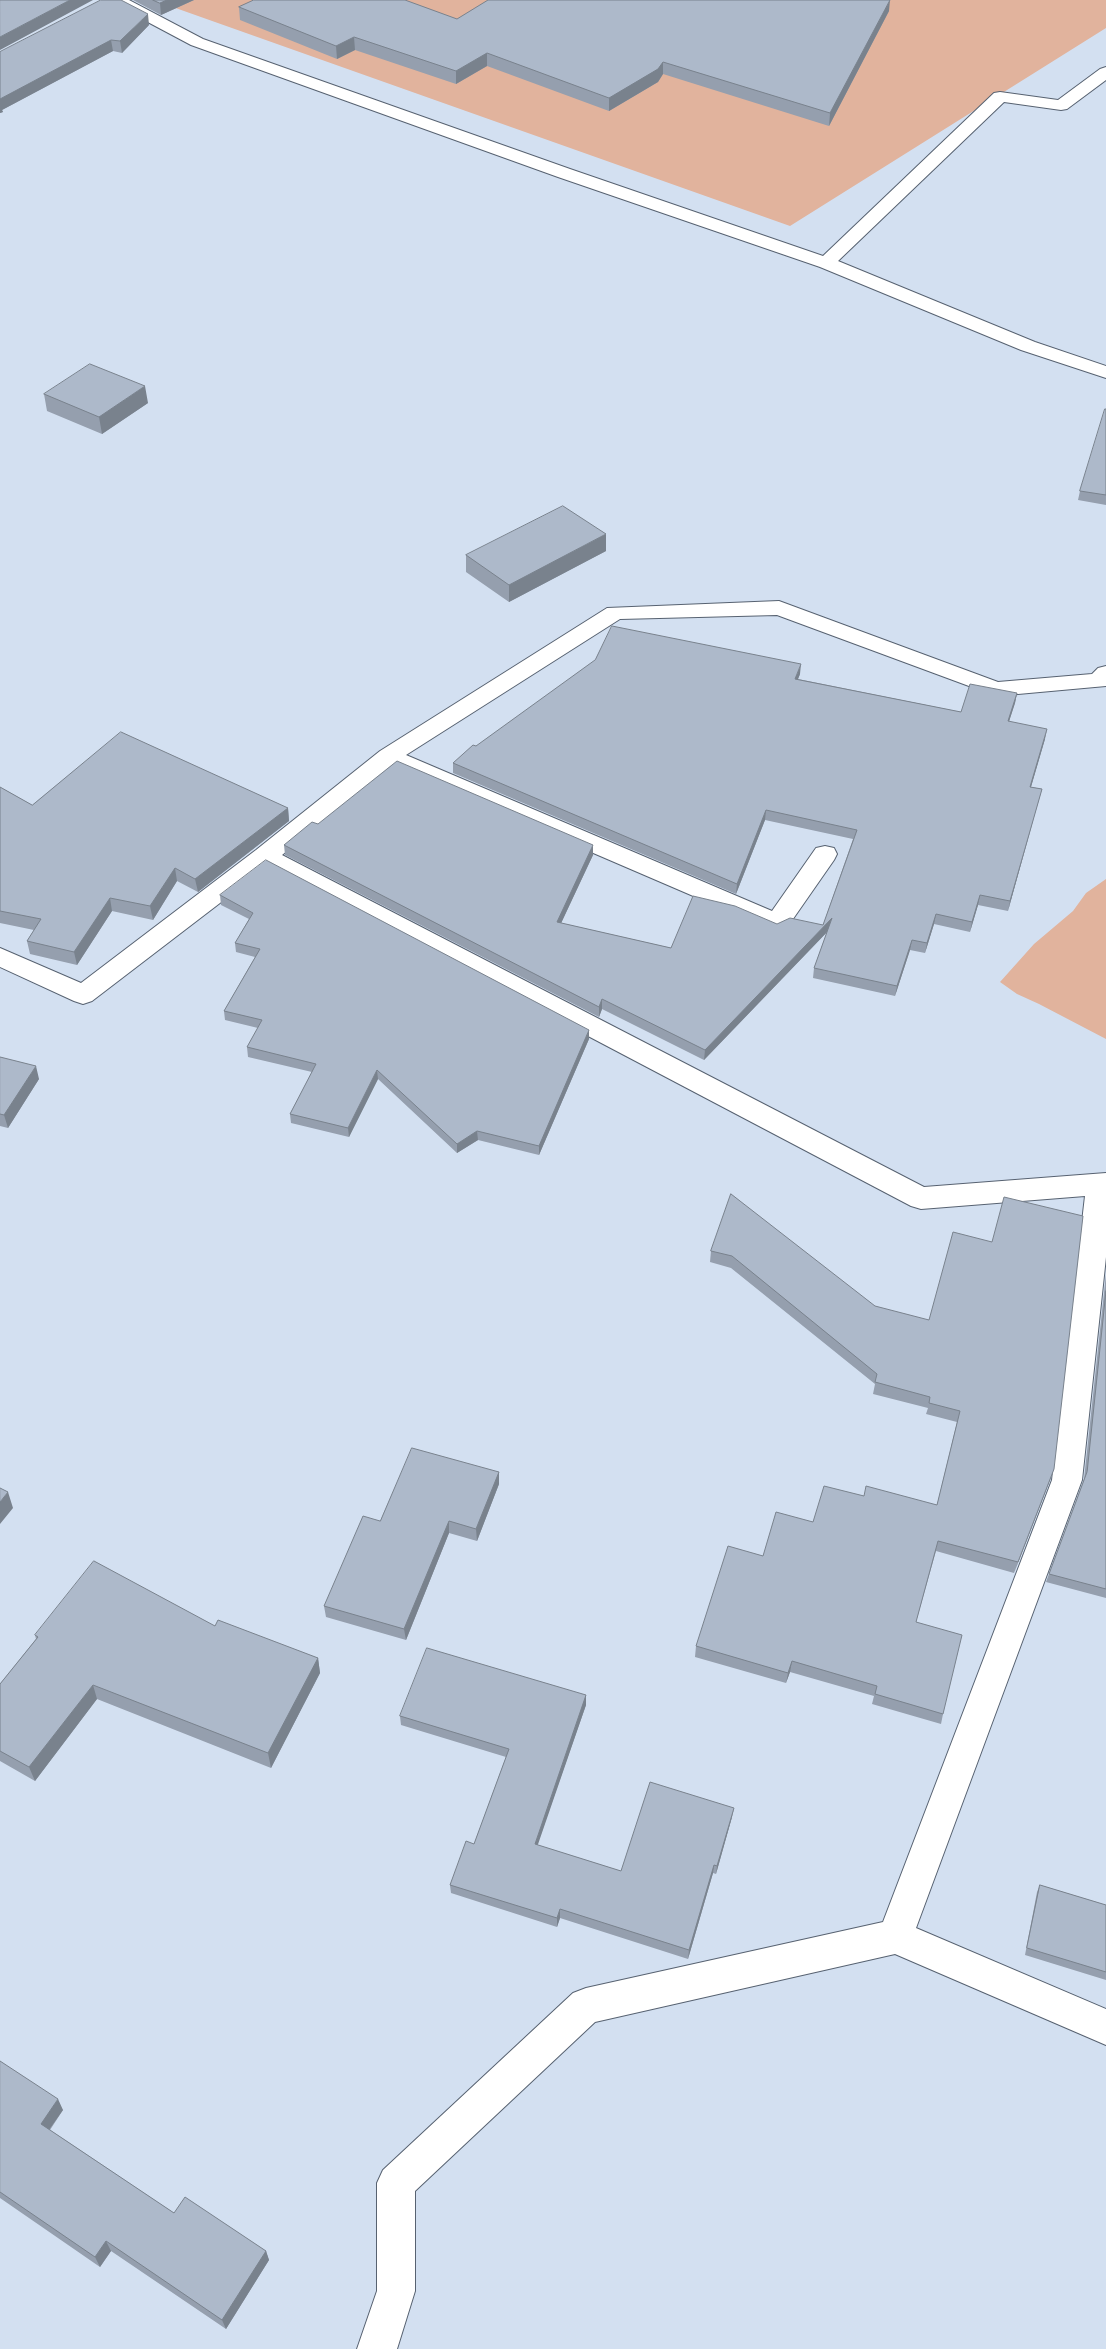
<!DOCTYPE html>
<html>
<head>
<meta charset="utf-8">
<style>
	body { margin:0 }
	canvas { display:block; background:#d3e0f1 }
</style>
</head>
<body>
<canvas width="1106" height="2349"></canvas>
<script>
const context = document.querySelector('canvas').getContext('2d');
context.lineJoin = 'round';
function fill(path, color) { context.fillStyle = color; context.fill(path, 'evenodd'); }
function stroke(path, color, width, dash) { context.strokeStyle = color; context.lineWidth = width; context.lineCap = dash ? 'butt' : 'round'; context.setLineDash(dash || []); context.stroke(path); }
fill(new Path2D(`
	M153,0H1106V28L790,226Z
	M1106,879V1039L1039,1004L1017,994L1000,982L1034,944L1073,911L1086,893Z`), '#e1b39d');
const minor = new Path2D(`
	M109,0H129L203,39L570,169L823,256L994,93L1000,92L1058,100L1100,69L1106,67V80L1067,109L1061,110L1004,102L838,261L1035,342L1106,366V378L1021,350L820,267L558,177L191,45L112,3Z
	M779,601L998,682L1092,674L1098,668L1106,666V686L996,696L777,615L620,619L406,755L772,911L816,848L825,846L834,848L837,854L834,860L786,929L777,932L391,766L282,855L924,1187L1106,1173V1257L1082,1480L916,1928L1106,2009V2045L895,1954L595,2022L415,2191V2291L397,2349H357L377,2291V2183L383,2170L573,1993L586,1988L883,1922L1052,1480L1085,1196L921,1209L911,1206L267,867L92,1001L83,1004L74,1001L0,967V948L81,983L256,850L380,751L607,608Z`);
stroke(minor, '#576271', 2);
fill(minor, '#fff');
fill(new Path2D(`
	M133,0H194L161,15Z
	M239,7L457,19L889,11L829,126L663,74L658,82L609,111L487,66L456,84L355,50L337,59L240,20Z
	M149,25L122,53L113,51L2,110L3,112L0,113V52Z
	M44,394L148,403L102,434L47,411Z
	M1106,409V505L1078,500L1080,491Z
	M606,551L509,602L466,572V555Z
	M800,674L798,679L961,712L1017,693L1015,703L1009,721L1045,739L1031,787L1042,789L1039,799L1008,911L978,905L970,932L934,924L925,953L910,950L895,996L813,978L814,968L827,932L704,1060L602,1009L599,1017L285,855L284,845L318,824L593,855L561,923L671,948L777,924L823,925L853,839L765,820L736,894L453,773V763L476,746Z
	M0,787L32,805L288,808L289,821L198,892L177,881L153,920L112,911L77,965L30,954L27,941L34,930L0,923Z
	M220,895L589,1039L539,1155L478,1140L457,1153L378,1079L349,1137L291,1123L290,1114L312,1072L248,1057L247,1047L258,1028L225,1020L224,1011L255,957L236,952L235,943L249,919L221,905Z
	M0,1057L39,1079L8,1128L0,1126Z
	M731,1194L1054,1469L1050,1480L1014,1573L936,1551L916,1622L943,1714L941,1724L872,1704L874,1696L790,1672L786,1683L695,1657L696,1646L763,1556L813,1522L864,1496L937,1505L957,1422L926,1414L928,1408L873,1394L875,1384L731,1268L710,1262L711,1251Z
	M1106,1274V1598L1046,1582L1084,1479Z
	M499,1472V1484L477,1541L449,1533L406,1640L326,1617L324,1606L380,1521Z
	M215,1626L318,1658L320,1673L271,1768L97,1699L35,1781L0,1761V1684L36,1639L35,1635Z
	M586,1695V1705L537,1845L621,1871L732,1817L716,1874L713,1873L688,1959L560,1918L557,1927L451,1893L450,1885L474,1844L506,1757L401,1725L400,1716Z
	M1040,1885L1106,1905V1980L1025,1955L1037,1892Z
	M0,2061L63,2110L50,2130L174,2213L266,2251L269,2260L226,2329L111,2251L100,2267L0,2198Z`), '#959fae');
fill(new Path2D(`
	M70,0H93L0,50V37Z
	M167,0H194L161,15L160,3Z
	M890,0L889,11L829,126L830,113Z
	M148,14L149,25L122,53L120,41Z
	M354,37L355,50L337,59L336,46Z
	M111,40L113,51L2,110L3,112L0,113V99Z
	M487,53V66L456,84V71Z
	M663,62V74L658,82L609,111V98Z
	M145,386L148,403L102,434L99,417Z
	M606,534V551L509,602V585Z
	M801,664L800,674L794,689L795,679Z
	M1017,693L1015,703L1006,731L1008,721Z
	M1047,729L1045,739L1028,797L1030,787Z
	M1042,789L1039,799L1008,911L1010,901Z
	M288,808L289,821L198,892L195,879Z
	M766,810L765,820L736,894L737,884Z
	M593,845V855L557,932V922Z
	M175,868L177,881L153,920L150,906Z
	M980,895L978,905L970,932L972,922Z
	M110,898L112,911L77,965L74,952Z
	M936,914L934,924L925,953L927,943Z
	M832,918L831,928L704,1060L705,1050Z
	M912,940L910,950L895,996L897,986Z
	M602,999V1009L599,1017V1007Z
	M589,1030V1039L539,1155V1146Z
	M36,1066L39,1079L8,1128L4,1115Z
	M377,1070L378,1079L349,1137L348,1128Z
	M477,1131L478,1140L457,1153V1144Z
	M1054,1469L1050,1480L1014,1573L1018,1562Z
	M499,1472V1484L477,1541L476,1529Z
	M8,1492L13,1508L0,1524V1502Z
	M449,1521V1533L406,1640L404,1629Z
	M318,1658L320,1673L271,1768L268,1753Z
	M792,1661L790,1672L786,1683L788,1673Z
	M93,1685L97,1699L35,1781L29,1767Z
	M586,1695V1705L535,1853V1844Z
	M734,1808L732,1817L716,1874L717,1866Z
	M714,1865L713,1873L688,1959L689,1950Z
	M560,1909V1918L557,1927V1918Z
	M58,2099L63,2110L46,2134L41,2124Z
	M106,2241L111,2251L100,2267L95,2257Z
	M266,2251L269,2260L226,2329L222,2320Z`), '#79828d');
const building = new Path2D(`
	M0,0H70L0,37Z
	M101,0H121L148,14L120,41L111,40L0,99V52Z
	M153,0H167L160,3Z
	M254,0H405L457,19L488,0H890L830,113L663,62L658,69L609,98L487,53L456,71L354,37L336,46L239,7Z
	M90,364L145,386L99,417L44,394Z
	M1105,409H1106V495L1080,491Z
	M563,506L606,534L509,585L466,555Z
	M612,626L801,664L795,679L961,712L970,684L1017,693L1008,721L1047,729L1030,787L1042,789L1010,901L980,895L972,922L936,914L927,943L912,940L897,986L814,968L832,918L705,1050L602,999L599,1007L284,845L312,822L318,824L397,761L593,845L557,922L671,948L693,896L735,906L777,924L790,918L823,925L857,830L766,810L737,884L453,763L473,745L476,746L595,660Z
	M121,732L288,808L195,879L175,868L150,906L110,898L74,952L27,941L41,919L0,911V787L32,805Z
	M266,860L589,1030L539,1146L477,1131L457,1144L377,1070L348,1128L290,1114L316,1064L247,1047L262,1020L224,1011L260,949L235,943L253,913L220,895Z
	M0,1057L36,1066L4,1115L0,1114Z
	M731,1194L875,1306L929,1320L953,1232L992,1242L1004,1197L1083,1216L1054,1469L1018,1562L938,1541L916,1622L962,1635L943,1714L875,1694L877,1686L792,1661L788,1673L696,1646L728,1546L763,1556L776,1512L813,1522L824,1486L864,1496L866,1486L937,1505L960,1411L929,1403L930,1397L875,1382L877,1374L732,1256L711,1251Z
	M1106,1291V1589L1049,1574L1087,1472Z
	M412,1448L499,1472L476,1529L449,1521L404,1629L324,1606L363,1516L380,1521Z
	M0,1488L8,1492L0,1502Z
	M94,1561L215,1626L218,1620L318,1658L268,1753L93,1685L29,1767L0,1751V1684L38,1637L35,1635Z
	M427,1648L586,1695L535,1844L621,1871L650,1782L734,1808L717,1866L714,1865L689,1950L560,1909L557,1918L450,1885L466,1841L474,1844L509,1749L400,1716Z
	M1040,1885L1106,1905V1972L1027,1948Z
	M0,2061L58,2099L41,2124L174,2213L185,2197L266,2251L222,2320L106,2241L95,2257L0,2192Z`);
fill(building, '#adb9ca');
stroke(building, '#79828d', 1);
</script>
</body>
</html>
